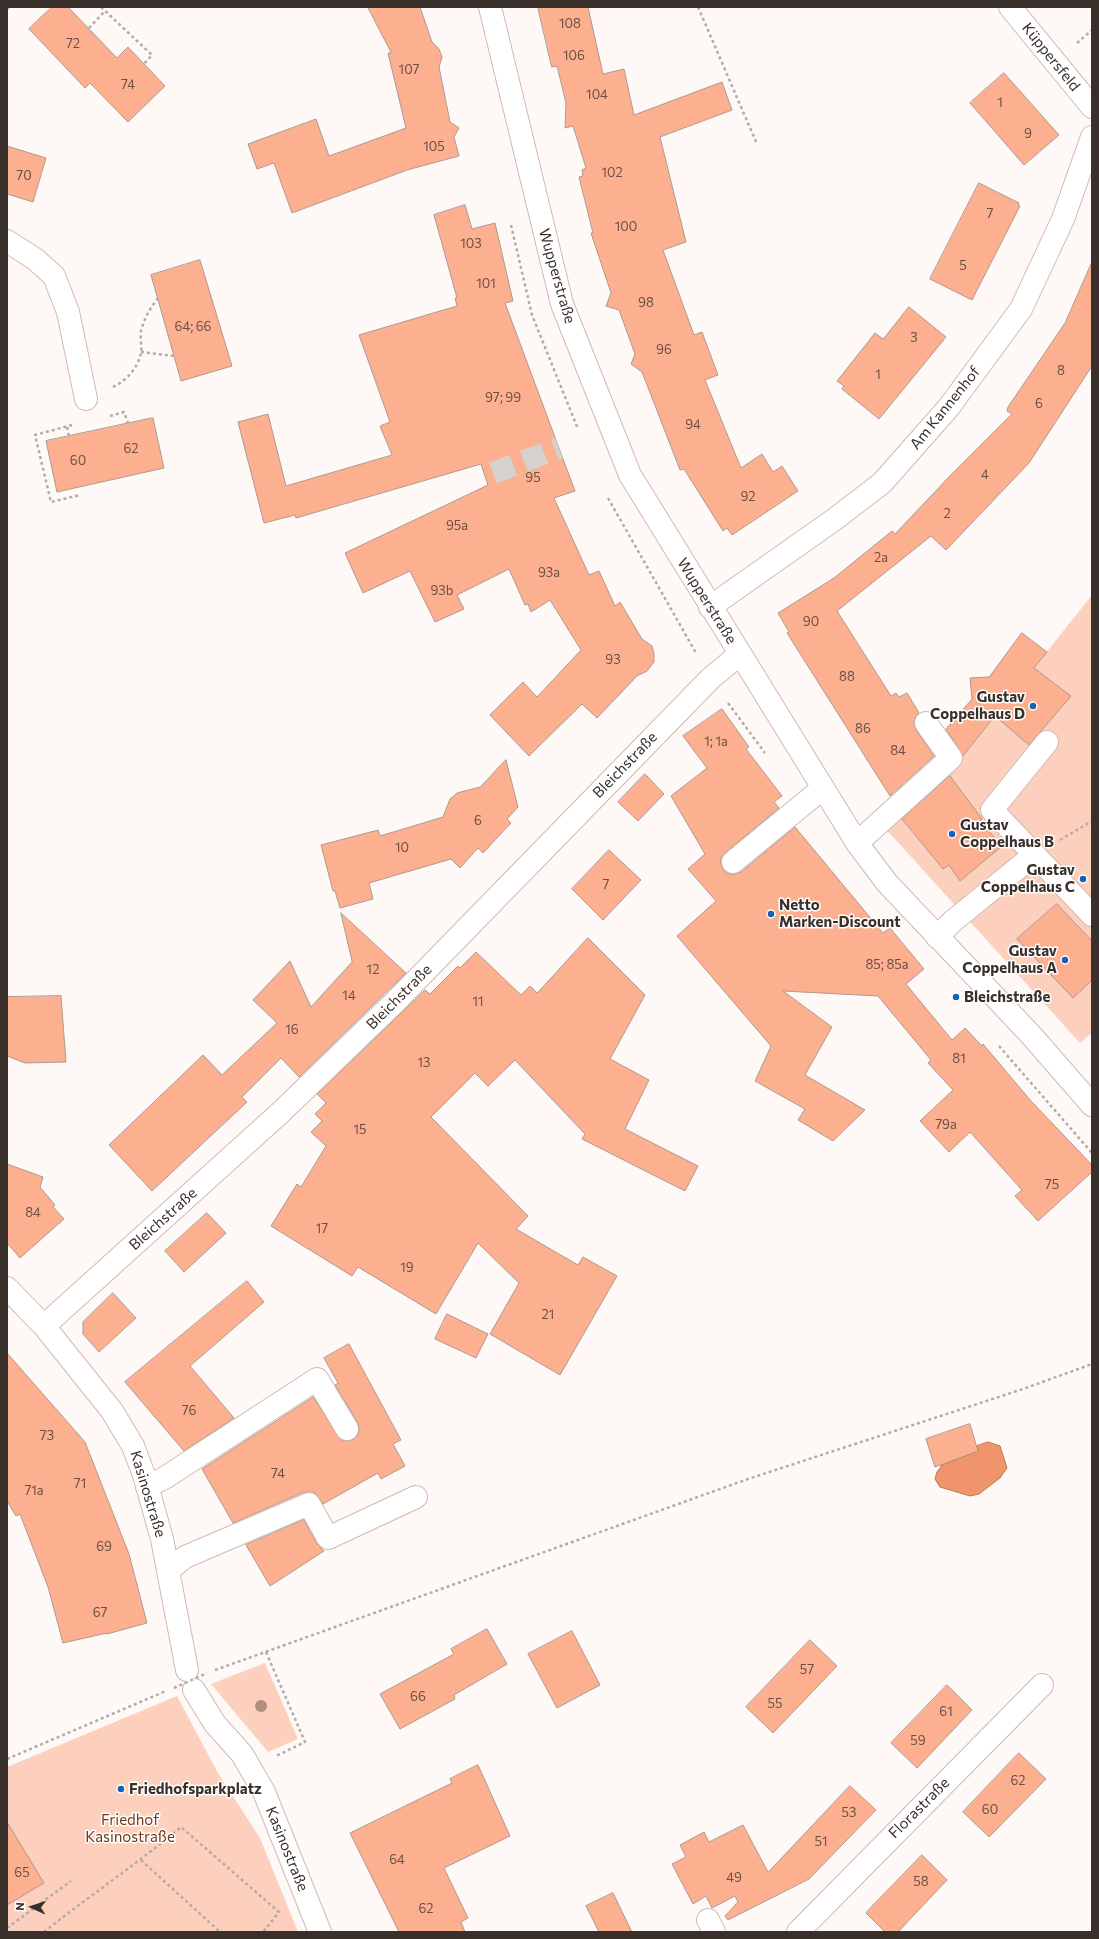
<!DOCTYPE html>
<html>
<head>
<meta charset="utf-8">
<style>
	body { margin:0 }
	#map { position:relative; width:1099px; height:1939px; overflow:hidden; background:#fef9f7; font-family:Commissioner,sans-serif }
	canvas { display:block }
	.frame { position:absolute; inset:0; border:8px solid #39302c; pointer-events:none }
	.north { position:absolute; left:12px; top:1887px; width:40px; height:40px; -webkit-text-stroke:3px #fff; paint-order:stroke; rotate:273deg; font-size:11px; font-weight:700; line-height:16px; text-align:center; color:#39302c }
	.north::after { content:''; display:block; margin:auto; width:14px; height:18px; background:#39302c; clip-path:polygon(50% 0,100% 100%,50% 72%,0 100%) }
</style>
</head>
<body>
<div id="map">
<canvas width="1099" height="1939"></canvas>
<div class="frame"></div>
<div class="north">N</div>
</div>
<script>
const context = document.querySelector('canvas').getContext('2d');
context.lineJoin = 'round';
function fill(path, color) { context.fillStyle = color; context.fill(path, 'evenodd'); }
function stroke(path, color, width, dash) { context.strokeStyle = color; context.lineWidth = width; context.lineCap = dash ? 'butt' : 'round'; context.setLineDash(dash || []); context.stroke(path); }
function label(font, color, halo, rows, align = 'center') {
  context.font = font + ' Commissioner,sans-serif'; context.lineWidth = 3; context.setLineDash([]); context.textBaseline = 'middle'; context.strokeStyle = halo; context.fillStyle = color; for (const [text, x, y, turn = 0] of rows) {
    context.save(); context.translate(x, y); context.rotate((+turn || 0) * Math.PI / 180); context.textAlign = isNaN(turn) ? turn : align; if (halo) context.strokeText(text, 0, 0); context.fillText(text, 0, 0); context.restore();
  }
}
fill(new Path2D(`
	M1092,595V1033L1080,1043L884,827L965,754Z
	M265,1663L298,1739L268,1752L211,1684Z
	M177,1696L218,1773L260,1838L298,1932H7V1767Z`), '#fdd0bd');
const water = new Path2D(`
	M988,1442L1000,1446L1007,1468L1000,1478L979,1494L970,1496L940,1487L935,1479L937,1472L942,1465L978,1451L977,1446Z`);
fill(water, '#f0946b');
stroke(water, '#b97658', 1);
const building = new Path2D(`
	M52,7H68L117,58L128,47L165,86L128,122L90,83L85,88L29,29Z
	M368,7H420L432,42L439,49L442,57L439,67L450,122L459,128L454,137L459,156L407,170L292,213L274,163L257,169L248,144L316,119L329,156L406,128L388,53H391Z
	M538,7H588L603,74L624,69L634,115L722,82L732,110L660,137L686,242L663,250L694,335L702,332L718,375L705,380L741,468L762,454L773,472L782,466L798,491L732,535L727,528L723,531L684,469L680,470L642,372L631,364L635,354L619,310L606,306L611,293L591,233H593L579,177L583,176L582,170L586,168L573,126L565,128L566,103L557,66L552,67Z
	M1004,73L1059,135L1024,165L970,103Z
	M7,146L46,158L33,202L7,194Z
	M979,183L1019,203L1018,205L1020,206L972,300L930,279Z
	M465,205L472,229L495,223L513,301L505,303L575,491L554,498L589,575L599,571L615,606L620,602L642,639L652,646L654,654V662L647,671L637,676L597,718L582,704L529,756L490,715L523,682L537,697L581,650L550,600L531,612L528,604L525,605L509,569L457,595L464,609L435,622L410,571L363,593L345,553L488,485L481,464L296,518L295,515L264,523L238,422L268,414L286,486L392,455L380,426L390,422L359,335L457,306L455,298H457L434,215Z
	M200,260L232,366L181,381L151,275Z
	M1092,262V366L1029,463L946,550L931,536L837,611L891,696L896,693L899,697L907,693L919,713L915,718L914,724L916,730L934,756L890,796L787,633L789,632L778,613L834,578L892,531L895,534L948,478L1012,414L1007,411L1008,407L1065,323Z
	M909,307L946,337L879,419L842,389L844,386L837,381L875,333L883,339Z
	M153,418L164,468L57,492L46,441Z
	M1022,633L1047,652L1034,668L1071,696L1029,745L995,716L963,756L946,729L972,699L970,678L989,677Z
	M722,709L749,747L746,749L782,796L774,802L779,808L725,853L721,858V864L723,870L729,874H735L741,872L795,827L883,933L890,928L924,969L906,984L952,1040L965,1028L982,1046L983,1044L1031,1101L1092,1165V1172L1038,1221L1015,1196L1022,1190L970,1132L949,1152L920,1121L953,1090L928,1063L931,1060L878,996L783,991L832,1027L805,1075L865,1110L833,1141L798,1120L805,1109L755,1081L771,1046L677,936L716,901L688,869L705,854L671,796L707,768L683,736Z
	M506,760L518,807L507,819L511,823L483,853L478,848L460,868L451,859L369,883L373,899L340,908L335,891H333L321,845L378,830L380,836L443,817L450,799L454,796L457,793L480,787Z
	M645,774L664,794L638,821L618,802Z
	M950,776L982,819L980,821L1002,846L960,881L949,865L943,869L902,819Z
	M609,850L641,880L603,920L572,889Z
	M1057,904L1092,941V980L1073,998L1017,939Z
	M341,913L406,973L299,1077L281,1058L242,1097L247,1102L152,1191L109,1145L203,1055L222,1075L277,1023L253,1000L290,961L311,1007L352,962Z
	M588,938L645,995L610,1059L649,1080L625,1129L698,1166L685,1191L582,1139L585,1134L515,1060L488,1086L475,1073L431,1117L528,1216L516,1229L578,1265L583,1257L617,1276L560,1375L490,1334L519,1283L478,1243L436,1314L358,1267L352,1276L271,1226L297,1184L301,1187L326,1146L311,1132L322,1121L315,1114L326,1103L317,1094L425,990L430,994L458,966L460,968L476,952L521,995L530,986L537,993Z
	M61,996L66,1062L25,1063L7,1056V997Z
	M7,1164L43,1177L40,1187L55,1205L53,1207L64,1219L20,1258L7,1243Z
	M207,1213L226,1233L184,1272L165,1251Z
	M247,1281L264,1302L190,1366L234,1418L184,1451L125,1382Z
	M113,1293L136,1318L99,1352L83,1334V1322Z
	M447,1314L488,1334L476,1358L435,1339Z
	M349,1344L401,1440L393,1444L405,1466L381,1479L378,1473L323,1504L315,1493L304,1492L233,1523L202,1469L313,1397L341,1440L348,1441L354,1439L358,1435L359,1429L358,1423L335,1385L338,1383L324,1358Z
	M7,1353L85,1442L129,1554L147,1623L107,1634V1633L63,1643L48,1587L20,1514L16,1516L7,1501Z
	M970,1424L978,1451L935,1467L926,1439Z
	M304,1520L317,1544L324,1551L270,1586L246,1545Z
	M487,1629L507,1664L454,1695L455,1699L400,1729L380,1694L454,1654L451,1649Z
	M572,1631L600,1685L557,1708L528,1654Z
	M810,1640L837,1666L773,1733L746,1707Z
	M947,1685L972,1710L917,1768L891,1743Z
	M1019,1753L1046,1779L989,1837L963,1812Z
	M478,1765L510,1836L444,1868L468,1918L461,1922L465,1932H399L350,1833L452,1783L450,1779Z
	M850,1786L876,1810L809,1879L728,1920L725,1916L738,1902L735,1896L712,1908L706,1896L693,1904L672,1864L686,1857L680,1845L704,1832L709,1842L743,1825L768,1872Z
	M7,1822L44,1883L7,1905Z
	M922,1855L947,1880L898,1932H885L866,1913Z
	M613,1893L632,1932H599L586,1906Z`);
fill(building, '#fcb08f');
stroke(building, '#ae9990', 1);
stroke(new Path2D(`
	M493,473L559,448`), '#d7d1ce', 22, [22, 11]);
const minor = new Path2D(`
	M490,7L562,304L630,475L857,843L887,883L1031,1035L1092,1105
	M1010,7L1092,107
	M7,241L35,259L54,276L68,312L86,399
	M710,607L835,519L882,483L949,407L1021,309L1063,219L1092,137
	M1047,742L992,810L1092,915
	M857,843L951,758L926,723
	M733,862L823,788
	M937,937L953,921L1034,855
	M7,1288L44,1326L112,1411L133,1446L144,1475L162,1539L187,1670
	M44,1326L280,1113L396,1001L711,678L740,654
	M147,1487L166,1477L317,1379L347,1429
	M169,1570L185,1557L309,1504L328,1538L416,1497
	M194,1690L215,1724L242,1754L264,1792L320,1932
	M708,1920L714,1932
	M798,1932L1042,1685`);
stroke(minor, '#d0bab0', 24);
stroke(new Path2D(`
	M101,7L152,55L144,64
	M698,7L757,144
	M7,9L9,7
	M89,28L104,12
	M1077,43L1092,30
	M511,225L532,315L578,429
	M141,352L174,356
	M113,387C126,381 138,368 141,353C142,346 140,338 141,331C144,319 150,308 158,298
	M110,416L124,412L128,423
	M72,425L35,435L51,502L80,495
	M67,427L69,436
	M608,498L696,653
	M728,703L765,753
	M1060,840L1092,821
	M999,1046L1092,1153
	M266,1652L305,1742L276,1756
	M215,1670L748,1479L1023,1389L1092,1364
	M7,1759L166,1691
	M141,1860L220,1932
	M7,1928L71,1881
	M44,1932C89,1896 137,1864 181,1827L279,1912L263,1932`), '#b2aca9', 2.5, [3, 3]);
stroke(minor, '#fff', 22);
stroke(new Path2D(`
	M174,1688L207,1673`), '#b2aca9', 2.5, [3, 3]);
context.fillStyle = '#b08e7d';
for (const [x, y] of [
	[261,1706]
]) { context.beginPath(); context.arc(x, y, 6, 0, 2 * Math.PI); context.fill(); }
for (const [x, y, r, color] of [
	[1033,706,4,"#1860b0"],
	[952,834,4,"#1860b0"],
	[1083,879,4,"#1860b0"],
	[771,914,4,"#1860b0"],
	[1065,960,4,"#1860b0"],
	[956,997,4,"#1860b0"],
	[121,1789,4,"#1860b0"]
]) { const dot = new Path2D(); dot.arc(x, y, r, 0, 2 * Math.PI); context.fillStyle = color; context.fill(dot); stroke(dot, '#fff', 1.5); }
label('13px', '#6a5045', null, [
	["108",570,24],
	["72",73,44],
	["106",574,56],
	["107",409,70],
	["74",128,85],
	["104",597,95],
	["1",1000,103],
	["9",1028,134],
	["105",434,147],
	["102",612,173],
	["70",24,176],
	["7",990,214],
	["100",626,227],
	["103",471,244],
	["5",963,266],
	["101",486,284],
	["98",646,303],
	["64; 66",193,327],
	["3",914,338],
	["96",664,350],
	["8",1061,371],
	["1",878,375],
	["97; 99",503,398],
	["6",1039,404],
	["94",693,425],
	["62",131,449],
	["60",78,461],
	["4",985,475],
	["95",533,478],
	["92",748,497],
	["2",947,514],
	["95a",457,526],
	["2a",881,558],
	["93a",549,573],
	["93b",442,591],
	["90",811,622],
	["93",613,660],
	["88",847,677],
	["86",863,729],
	["1; 1a",716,742],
	["84",898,751],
	["6",478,821],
	["10",402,848],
	["7",606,885],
	["85; 85a",887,965],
	["12",373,970],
	["14",349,996],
	["11",478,1002],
	["16",292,1030],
	["81",959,1059],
	["13",424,1063],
	["79a",946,1125],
	["15",360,1130],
	["75",1052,1185],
	["84",33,1213],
	["17",322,1229],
	["19",407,1268],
	["21",548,1315],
	["76",189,1411],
	["73",47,1436],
	["74",278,1474],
	["71",80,1484],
	["71a",34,1491],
	["69",104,1547],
	["67",100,1613],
	["57",807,1670],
	["66",418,1697],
	["55",775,1704],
	["61",946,1712],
	["59",918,1741],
	["62",1018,1781],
	["60",990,1810],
	["53",849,1813],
	["51",821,1842],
	["64",397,1860],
	["65",22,1873],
	["49",734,1878],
	["58",921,1882],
	["62",426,1909]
]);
label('15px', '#39302c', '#fff', [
	["Küppersfeld",1051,57,51],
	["Wupperstraße",557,276,74],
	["Am Kannenhof",945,408,-51],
	["Wupperstraße",707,601,58],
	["Bleichstraße",625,765,-46],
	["Bleichstraße",399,997,-45],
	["Bleichstraße",163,1219,-42],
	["Kasinostraße",148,1494,73],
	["Florastraße",919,1808,-45],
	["Kasinostraße",287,1849,68]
]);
label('bold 15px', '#39302c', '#fff', [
	["Gustav",1025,697,"right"],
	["Coppelhaus D",1025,714,"right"],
	["Gustav",960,825],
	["Coppelhaus B",960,842],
	["Gustav",1075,870,"right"],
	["Coppelhaus C",1075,887,"right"],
	["Netto",779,905],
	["Marken-Discount",779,922],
	["Gustav",1057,951,"right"],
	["Coppelhaus A",1057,968,"right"],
	["Bleichstraße",964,997],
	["Friedhofsparkplatz",129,1789]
], 'left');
label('15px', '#71371a', '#fff', [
	["Friedhof",130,1820],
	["Kasinostraße",130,1837]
]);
</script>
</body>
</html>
